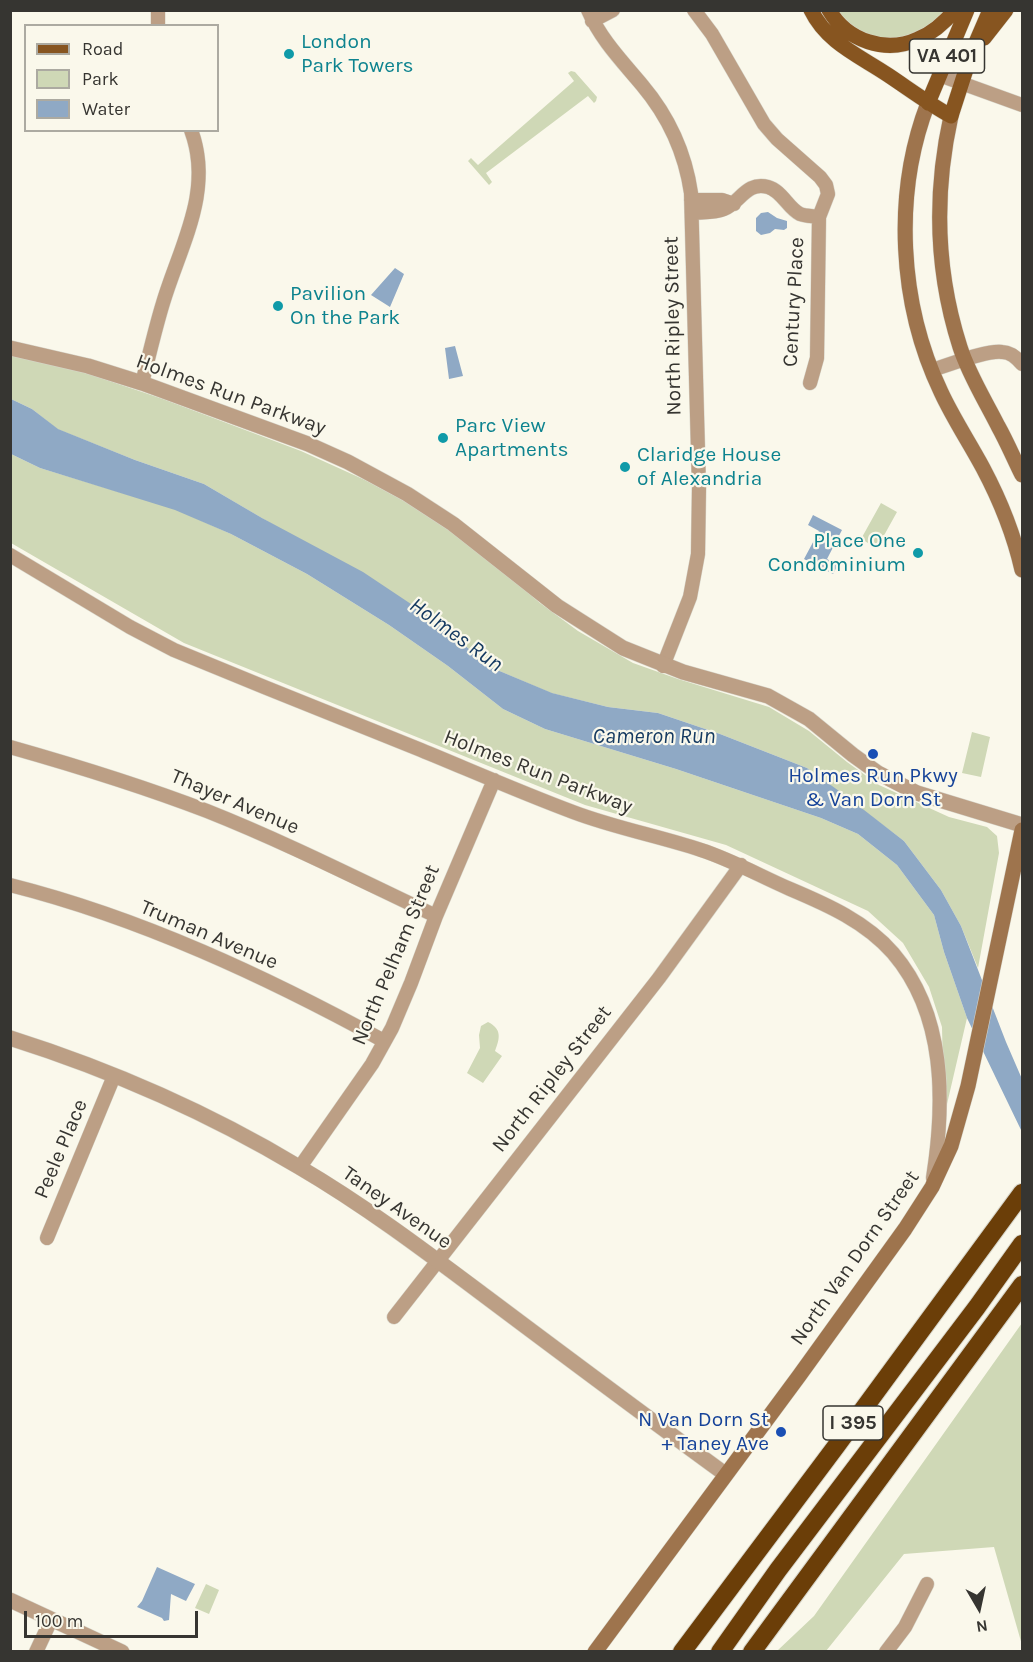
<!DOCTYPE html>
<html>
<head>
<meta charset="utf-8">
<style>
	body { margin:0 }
	#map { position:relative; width:1033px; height:1662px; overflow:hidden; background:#faf8eb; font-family:Karla,sans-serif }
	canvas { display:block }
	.frame { position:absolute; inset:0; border:12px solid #363531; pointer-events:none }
	.legend { position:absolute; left:24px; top:24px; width:195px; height:108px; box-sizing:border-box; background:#faf8eb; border:2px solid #acaaa1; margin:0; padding:8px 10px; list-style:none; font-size:18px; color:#363531 }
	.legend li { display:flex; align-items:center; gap:12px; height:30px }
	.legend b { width:30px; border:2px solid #acaaa1 }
	.north { position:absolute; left:949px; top:1578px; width:60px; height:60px; -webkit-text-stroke:4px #faf8eb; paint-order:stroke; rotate:171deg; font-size:16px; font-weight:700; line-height:24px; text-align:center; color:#363531 }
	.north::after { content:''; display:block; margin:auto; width:21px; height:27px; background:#363531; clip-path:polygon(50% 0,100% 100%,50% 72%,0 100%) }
	.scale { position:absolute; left:24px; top:1611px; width:174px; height:27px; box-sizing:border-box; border:3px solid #363531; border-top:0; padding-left:8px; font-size:18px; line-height:21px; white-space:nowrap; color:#363531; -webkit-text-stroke:4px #faf8eb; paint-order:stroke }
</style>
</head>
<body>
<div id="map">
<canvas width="1033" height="1662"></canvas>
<div class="frame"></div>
<ul class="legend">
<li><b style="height:8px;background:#875520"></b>Road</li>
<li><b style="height:16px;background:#cfd8b6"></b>Park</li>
<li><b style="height:16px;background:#8fa9c5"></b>Water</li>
</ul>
<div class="north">N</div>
<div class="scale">100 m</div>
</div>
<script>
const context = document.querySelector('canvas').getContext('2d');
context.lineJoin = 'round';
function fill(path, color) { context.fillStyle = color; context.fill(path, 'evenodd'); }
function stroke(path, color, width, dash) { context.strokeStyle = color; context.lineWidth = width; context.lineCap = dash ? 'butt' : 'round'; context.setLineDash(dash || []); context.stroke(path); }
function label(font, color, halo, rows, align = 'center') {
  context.font = font + ' Karla,sans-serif'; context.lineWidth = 4.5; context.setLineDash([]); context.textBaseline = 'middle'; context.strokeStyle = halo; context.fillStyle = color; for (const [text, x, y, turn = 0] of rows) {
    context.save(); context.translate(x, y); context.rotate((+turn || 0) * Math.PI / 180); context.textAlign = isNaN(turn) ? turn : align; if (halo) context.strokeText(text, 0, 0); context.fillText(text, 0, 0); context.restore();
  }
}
fill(new Path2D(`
	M837,11H944C923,37 888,47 857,31C849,27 843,17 837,11Z
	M571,71L575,72L597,97L596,101L594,103L588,96L486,173L492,182L489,185L468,161L471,158L478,165L574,81L568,73Z
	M11,355L83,372L163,399L301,451L365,480L432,516L484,554L540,603L578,631L633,663L678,679L769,707L809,731L847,762L879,785L949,817L987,827L997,836L999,853L978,968L961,926L941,890L904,841L807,768L720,734L658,713L608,707L551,693L490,667L435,620L204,484L135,460L57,429L32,409L11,399Z
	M11,454L40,468L175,509L231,534L307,574L389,625L448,666L503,709L545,729L676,769L821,818L858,834L897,865L934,915L944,952L967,1018L944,1117L942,1027L929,987L903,943L868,911L726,845L585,805L184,643L11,543Z
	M881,503L897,512L877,548L861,539Z
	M972,732L990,737L981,777L962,773Z
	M488,1022C502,1029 500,1038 495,1051L502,1056L483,1083L467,1073L480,1048L479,1035L481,1026Z
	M1022,1323V1645L994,1547L904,1554L826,1651H777L814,1616Z
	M206,1584L219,1590L209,1614L195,1608Z`), '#cfd8b6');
fill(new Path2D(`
	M768,212L777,218L787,221V228L784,230L775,229L770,233L761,235L756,231V218L761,213Z
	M395,268L404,274L390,307L371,295Z
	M455,346L463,376L449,379L445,348Z
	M11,399L32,409L58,429L135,460L204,484L262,518L363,572L435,620L490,667L552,693L608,707L658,713L720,734L807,768L846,796L904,841L941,890L961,926L1006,1042L1022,1079V1132L967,1018L944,952L934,915L897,865L858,834L821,818L676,769L545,729L503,709L448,666L389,625L307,574L231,534L175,510L40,468L11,454Z
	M813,515L842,530L827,559L838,565L833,574L804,559L819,531L808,525Z
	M157,1567L195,1584L186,1601L171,1594L169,1620L164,1621L162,1618L137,1607L142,1601Z`), '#8fa9c5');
const minor = new Path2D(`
	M158,10V26
	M588,10C601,40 622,61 642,85C669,117 685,152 691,193L699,488L698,554L690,597L663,666
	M694,10L712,34L764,124L777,139L820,177L826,185L828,194L819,217L817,358L810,383
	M592,21L613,10
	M939,75L1022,105
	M691,200H722L734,204
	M692,213C702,212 715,213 724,209C740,203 746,181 768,187C782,191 788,208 800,214C805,216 813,216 819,217
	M932,370C949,365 986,350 1002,352C1011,352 1017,358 1022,364
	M142,383C149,356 155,329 163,303C180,246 214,191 191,130
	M10,555L130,627L174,650C256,684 339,717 421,750C472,771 522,793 573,812C615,828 659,836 701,850C732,860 760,876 790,889C828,905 866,922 893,953C946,1015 945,1102 933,1178
	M10,747C77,766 142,786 207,811C285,842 360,880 436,916
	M10,885C141,918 267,977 384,1041
	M300,1167L372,1064L392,1028L411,983L436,916L494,780
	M47,1238L114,1076
	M394,1317L659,978L741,865
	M36,1652L51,1620
	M886,1652L905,1627L927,1584`);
const tertiary = new Path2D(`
	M10,348L88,366L142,383L308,444L348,462L407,494L453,524L557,606L623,648L683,672L768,696L809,719L853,755L878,773L917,793L1022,825
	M10,1038C111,1070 209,1113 299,1167C364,1205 425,1251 485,1296C565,1356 644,1415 725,1474
	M10,1600L122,1652`);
const secondary = new Path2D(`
	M928,103C893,194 899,304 941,392C953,418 969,442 983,468C1000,500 1014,535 1022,570
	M951,116C934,193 936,272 960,347C969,375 985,400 998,426C1007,442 1014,459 1022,475
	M595,1652L799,1376L905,1229L932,1187L951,1146L968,1086L1022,830`);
const primary = new Path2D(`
	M811,10C827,43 860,56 888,75C909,89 929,104 951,116L971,54L990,10
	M829,10C847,41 886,54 918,39C933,33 945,22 955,10
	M984,38L1006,10
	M928,103L967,10`);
const motorway = new Path2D(`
	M682,1652L837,1445L1022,1193
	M720,1652L778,1570L977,1307L1022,1244
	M752,1652L1022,1285`);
stroke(minor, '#d7d5ca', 15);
stroke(tertiary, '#d7d5ca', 16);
stroke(secondary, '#d7d5ca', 16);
stroke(primary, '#d7d5ca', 16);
stroke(motorway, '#d7d5ca', 20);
stroke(minor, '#bc9f85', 14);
stroke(tertiary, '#bc9f85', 15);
stroke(secondary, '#9e744d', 15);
stroke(primary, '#875520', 15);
stroke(motorway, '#6b3e08', 18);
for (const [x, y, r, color] of [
	[289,54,6,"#0f9aa8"],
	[278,306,6,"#0f9aa8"],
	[443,438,6,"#0f9aa8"],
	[625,467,6,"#0f9aa8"],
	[918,553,6,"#0f9aa8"],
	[873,754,6,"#1a4fb4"],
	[781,1432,6,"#1a4fb4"]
]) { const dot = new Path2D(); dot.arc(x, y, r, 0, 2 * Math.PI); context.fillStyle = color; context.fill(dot); stroke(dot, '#faf8eb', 2); }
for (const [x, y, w] of [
	[947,56,75],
	[853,1423,60]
]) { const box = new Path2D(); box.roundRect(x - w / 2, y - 17, w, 34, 4.5); context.fillStyle = '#faf8eb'; context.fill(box); stroke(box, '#363531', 1.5); }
label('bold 20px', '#363531', null, [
	["VA 401",947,56],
	["I 395",853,1423]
]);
label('21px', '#0d838f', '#faf8eb', [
	["London",301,42],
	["Park Towers",301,66],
	["Pavilion",290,294],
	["On the Park",290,318],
	["Parc View",455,426],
	["Apartments",455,450],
	["Claridge House",637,455],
	["of Alexandria",637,479],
	["Place One",906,541,"right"],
	["Condominium",906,565,"right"]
], 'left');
label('21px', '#363531', '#faf8eb', [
	["Century Place",794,302,-87],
	["North Ripley Street",673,326,-91],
	["Holmes Run Parkway",231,395,20],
	["Holmes Run Parkway",538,772,21],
	["Thayer Avenue",235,802,23],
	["Truman Avenue",209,935,23],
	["North Pelham Street",396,955,-67],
	["North Ripley Street",552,1079,-52],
	["Peele Place",61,1149,-67],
	["Taney Avenue",397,1208,35],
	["North Van Dorn Street",855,1258,-55]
]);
label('21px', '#164399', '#faf8eb', [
	["Holmes Run Pkwy",873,776],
	["& Van Dorn St",873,800],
	["N Van Dorn St",769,1420,"right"],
	["+ Taney Ave",769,1444,"right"]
]);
label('italic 22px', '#153a61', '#faf8eb', [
	["Holmes Run",456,635,36],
	["Cameron Run",654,737]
]);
</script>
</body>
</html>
